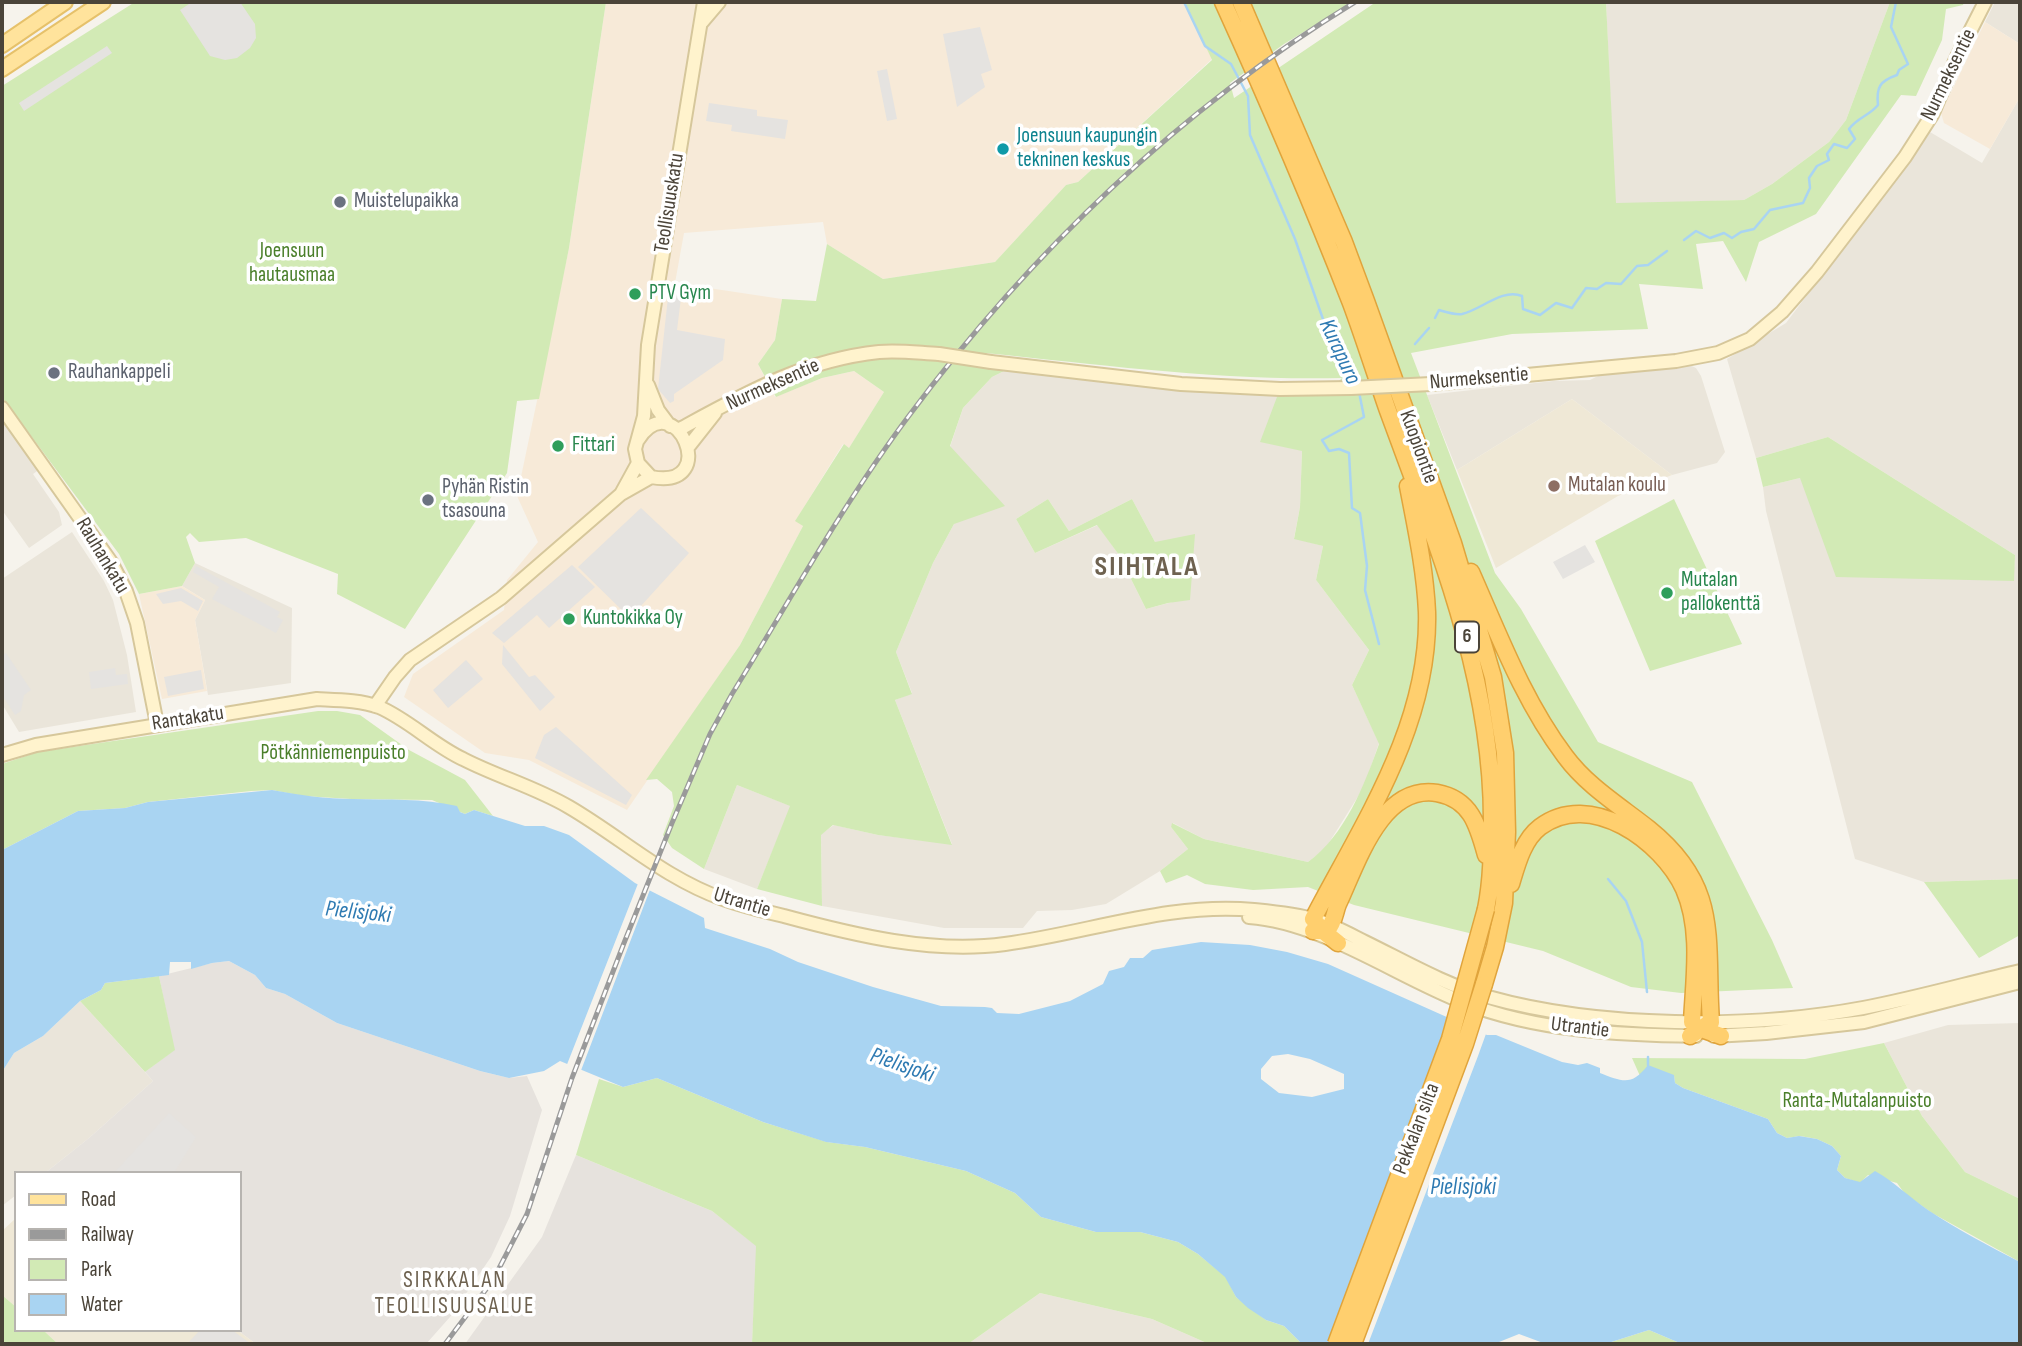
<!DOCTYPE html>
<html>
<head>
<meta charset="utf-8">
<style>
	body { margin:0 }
	#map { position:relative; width:2022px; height:1346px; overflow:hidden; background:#f6f3ec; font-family:"Sofia Sans Condensed",sans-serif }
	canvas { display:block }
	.frame { position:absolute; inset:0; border:4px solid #4b4439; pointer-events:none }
	.legend { position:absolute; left:14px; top:1171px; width:228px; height:161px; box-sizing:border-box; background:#fff; border:2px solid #b7b4b0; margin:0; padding:9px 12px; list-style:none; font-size:21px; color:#4b4439 }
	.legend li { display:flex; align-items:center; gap:14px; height:35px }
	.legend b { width:35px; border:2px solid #b7b4b0 }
</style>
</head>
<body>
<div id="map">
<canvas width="2022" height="1346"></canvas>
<div class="frame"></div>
<ul class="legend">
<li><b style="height:9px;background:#ffe39c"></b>Road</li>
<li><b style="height:9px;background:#9a9a9a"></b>Railway</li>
<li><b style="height:19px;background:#d2eab5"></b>Park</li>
<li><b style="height:19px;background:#a9d4f2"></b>Water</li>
</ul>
</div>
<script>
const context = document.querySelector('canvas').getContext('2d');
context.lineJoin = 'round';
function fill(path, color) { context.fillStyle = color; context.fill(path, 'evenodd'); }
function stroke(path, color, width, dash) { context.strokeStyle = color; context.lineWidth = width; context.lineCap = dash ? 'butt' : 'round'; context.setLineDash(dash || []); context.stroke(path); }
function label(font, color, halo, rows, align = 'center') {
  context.font = font + ' "Sofia Sans Condensed",sans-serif'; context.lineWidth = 7; context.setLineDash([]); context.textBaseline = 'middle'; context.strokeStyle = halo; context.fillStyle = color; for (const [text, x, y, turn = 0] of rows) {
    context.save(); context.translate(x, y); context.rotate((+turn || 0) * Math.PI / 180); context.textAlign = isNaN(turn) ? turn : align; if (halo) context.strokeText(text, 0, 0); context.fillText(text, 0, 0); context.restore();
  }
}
fill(new Path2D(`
	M1606,2H1890L1846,120L1829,142L1772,184L1744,200L1615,204Z
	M1995,2H2020V44L1985,22Z
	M2020,97V879L1924,882L1855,859L1766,511L1763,487L1800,478L2013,581L2015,555L1828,437L1756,458L1727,359L1786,323L1930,132L1982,163Z
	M1685,363L1696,368L1701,376L1725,452L1717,463L1672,475L1572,399L1457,470L1427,395L1553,381L1590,380L1608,371Z
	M1016,365L1280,389L1302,451L1300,507L1294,538L1323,546L1316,580L1369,650L1352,685L1379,743L1364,787L1325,849L1308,862L1204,839L1173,823L1171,827L1188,849L1160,871L1106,904L1072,910L1037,911L1023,928H944L822,906L821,834L834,825L878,835L952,844L895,700L912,693L896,652L933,563L954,524L950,447L963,408L992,377ZM1048,499L1069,531L1132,499L1155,542L1180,600L1146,609L1119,555L1098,525L1035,553L1016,519Z
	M2,397L50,462L33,474L59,512L62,525L29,548L2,510Z
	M72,532L104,581L113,600L127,655L136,712L19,732L2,704V579Z
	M195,563L292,608L291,683L208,695L195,620L205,600L182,586Z
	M737,785L791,806L757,889L704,869Z
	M80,1001L153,1081L89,1138L45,1173H16V1195L2,1206V1072L14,1053L43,1036Z
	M2020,1023V1199L1965,1172L1922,1116L1884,1043L1948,1025Z
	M1040,1293L1152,1319L1209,1344H968Z`), '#eae5da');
fill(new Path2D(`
	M606,2H1185L1212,59L1078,182L1066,185L995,262L883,279L827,244L823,222L684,233L675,283L782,299L775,340L758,364L775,397L822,378L854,371L884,392L849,448L843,444L796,520L803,526L740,645L627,810L529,760L485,753L404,697L413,674L504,610L507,580L538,542L517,496L569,248Z
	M1985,22L2020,44V97L1990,149L1944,123L1941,113Z
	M182,586L205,600L195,620L207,691L162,699L139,594Z`), '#f7ead8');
fill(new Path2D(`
	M229,961L255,975L266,988L285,994L337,1023L480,1071L509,1078L527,1076L542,1110L510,1216L491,1257L450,1317L426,1344H256L237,1330H240V1173H45L89,1138L153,1081L145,1072L174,1050L159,976L212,963Z
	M576,1155L712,1211L757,1246L752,1344H465L542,1237Z`), '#e6e2dd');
fill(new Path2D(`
	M1572,399L1672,475L1618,496L1496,568L1457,470Z
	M16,1218V1307L2,1295V1231Z
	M43,1330H237L256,1344H58Z`), '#efe8d6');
fill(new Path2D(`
	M135,2H606L569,248L539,399L517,401L507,473L405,629L337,594L338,574L246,538L199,542L190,533L186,537L195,563L182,586L139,594L119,554L2,397V86Z
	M1185,2H1353L1284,44L1230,83L1234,98L1376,2H1606L1616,203L1744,200L1772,184L1829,142L1846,120L1890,2H1964L1963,5L1946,9L1942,40L1916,96L1901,95L1816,214L1759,242L1746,282L1723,241L1696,244L1703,289L1639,284L1648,329L1512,334L1411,353L1495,573L1521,609L1598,742L1692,782L1772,940L1793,988L1681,993L1631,987L1543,951L1354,905L1308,887L1253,890L1205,884L1187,875L1166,883L1160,871L1188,849L1171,827L1172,823L1204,839L1308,862C1345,835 1364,786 1379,744L1352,685L1369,650L1316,580L1323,546L1294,539L1300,507L1302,451L1260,442L1280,389H1331L1342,378C1222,381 1104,365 985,353L1016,365L992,377L963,408L950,446L1005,506L954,524L933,563L896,652L912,694L895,700L952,845L878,835L833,825L821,835L822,906L757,889L790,806L737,785L704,869L672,848L663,835L674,806L672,792L657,779L646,780L740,645L803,526L795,521L844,444L849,448L884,392L854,371L822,378L776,397L758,364L775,340L782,299L816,301L827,244L883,279L995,262L1066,185L1078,182L1212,60Z
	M1828,437L2015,555L2014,581L1836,577L1800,478L1763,487L1756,458Z
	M1048,499L1069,531L1132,499L1155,542L1195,534L1190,600L1168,603L1146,609L1119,555L1097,525L1035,553L1016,519Z
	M1674,499L1742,644L1650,671L1595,541Z
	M318,711H337L360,715L409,750L465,780L493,816L474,810L465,814L432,800L351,799L303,796L272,790L251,791L148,802L125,808L78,811L4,849L2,853V764L38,752Z
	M2020,879V935L1979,958L1924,882Z
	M159,976L175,1050L145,1072L80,1001L101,990L105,983Z
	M1884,1043L1922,1116L1965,1172L2020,1199V1262L1932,1213L1905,1194L1897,1183L1868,1175L1860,1183L1845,1178L1837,1170L1841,1156L1832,1146L1817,1139L1800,1136L1787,1138L1777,1133L1768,1119L1683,1088L1675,1083L1674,1076H1640L1632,1058L1805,1059Z
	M657,1078L763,1122L827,1142L865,1147L966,1171L1015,1193L1041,1217L1096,1232H1140L1178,1242L1198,1254L1226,1277L1236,1297L1266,1320L1284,1326L1302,1344H1209L1152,1319L1040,1293L968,1344H752L756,1246L712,1211L576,1155L599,1079L623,1087Z
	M2,1295L16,1307V1330H43L58,1344H2Z
	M1649,1330L1682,1344H1605Z`), '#d2eab5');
fill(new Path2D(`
	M192,2H240L255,24L256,38L250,48L237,58L225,60L210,56L180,10Z
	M980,27L992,70L981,74L985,87L957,107L943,34Z
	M107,46L112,53L24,111L19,103Z
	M887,69L897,119L887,121L877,71Z
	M709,103L757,110V116L788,120L785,139L731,131L732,125L706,121Z
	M669,288L682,290L677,330L725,339L723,360L674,394V401L670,403L658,389Z
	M641,508L689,553L630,618L578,567Z
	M1585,545L1595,562L1563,579L1553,562Z
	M572,565L595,587L549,628L537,615L504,643L492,633Z
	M196,566L280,612L277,617L283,620L276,633L212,599L219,587L193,572Z
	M181,588L203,601L198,611L181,601L163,604L156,594Z
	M503,645L529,677L535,675L555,697L540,711L502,664Z
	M6,653L31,690L24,695L21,711L15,715L2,695V655Z
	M466,660L483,679L448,708L433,690Z
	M115,668L116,675L127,674L128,684L91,689L89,672Z
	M201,670L204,689L168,696L164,677Z
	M556,727L632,795L626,805L535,758L544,735Z
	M169,1113L196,1137L174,1173H114Z
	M200,1330H232L251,1344H191L189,1342Z`), '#e5e3e0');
fill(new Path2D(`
	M272,790C299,795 326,799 353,799C388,800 422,798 457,806L460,812L465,814L474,810L525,826H544L569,835L635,883L704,918L705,928L770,949L798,962L873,987L941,1006L985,1007L992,1008L997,1013L1019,1014L1070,1001L1103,984L1109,971L1124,967L1130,958H1143L1152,950L1201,942L1250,945L1287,952L1328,964L1487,1035H1496L1562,1062L1578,1065L1587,1063L1600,1068V1073C1623,1082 1632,1086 1648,1065L1674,1075L1675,1083L1683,1088L1768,1119L1777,1133L1787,1138L1799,1136L1817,1139L1832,1146L1841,1156L1837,1170L1845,1178L1860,1182L1875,1171C1896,1183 1909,1197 1928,1210C1958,1230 1989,1246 2020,1262V1344H1682L1649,1330L1605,1344H1546L1519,1334L1494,1344H1302L1284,1326L1266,1320L1248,1308L1236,1297L1225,1277L1198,1254L1178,1242L1140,1232H1096L1041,1217L1015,1193L966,1171L865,1147L826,1142L763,1122L657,1078L623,1087L560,1061L544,1071L509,1078L480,1071L337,1023L285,994L266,988L255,975L229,961L212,963L191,969V962H170L169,975L105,983L101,990L80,1001L43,1036L14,1053L2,1072V853L4,849L78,811L125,808L148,802ZM1288,1054L1310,1059L1344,1074V1089L1312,1097L1279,1093L1261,1079V1069L1272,1056Z`), '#a9d4f2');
fill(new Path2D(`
	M639,881L651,887L580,1073L566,1067Z
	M1467,1023L1487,1031L1478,1056L1368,1344H1345L1459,1049Z`), '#f6f3ec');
stroke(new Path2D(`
	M1184,2L1205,46L1231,64L1248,96L1250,135L1295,239L1331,342L1348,361L1356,382
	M1684,240L1696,231L1710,238L1724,233L1732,238L1741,232L1754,229L1770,210L1803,203L1810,188L1809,178L1817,166L1829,160L1827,154L1834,144L1847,148L1855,139L1849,129C1858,117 1869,116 1878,105C1876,87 1880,81 1897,75L1899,70L1908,64L1891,27L1896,2
	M1435,318L1439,310C1446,312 1455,315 1462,314C1481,310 1502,288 1522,296L1523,309L1540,315L1556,303L1572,308L1586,288L1597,289L1606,283L1621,284L1637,266L1648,265L1667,251
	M1415,344L1429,328
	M1359,392L1364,417L1322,440L1329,451L1339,449L1349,453L1352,508L1360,513L1367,566L1365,590L1379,644
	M1608,879L1626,901L1642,942L1647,992
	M1648,1065V1057`), '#a9d4f2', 2.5);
const secondary = new Path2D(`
	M702,22L719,2
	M991,362L1181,384L1280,389L1351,388
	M1431,384L1676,361L1718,353L1750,339L1782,312L1817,272L1905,157L1932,115L1956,59L1985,2
	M648,385L658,410L670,426
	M2,408L111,562L126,591L137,623L157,724
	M678,430C744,394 803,360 879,352C898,350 919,353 939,354
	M638,440C675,382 723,491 651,477L638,463L635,449L644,416L648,345L704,2
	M689,446L715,413
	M621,494L638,463
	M375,706L395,677L410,660L501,598L621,494L651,477
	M2,755L36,745L317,699C336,700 360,700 379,707C409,720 433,745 463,759C498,777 535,787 569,807C622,838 664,878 723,899C742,906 763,911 784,916C854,935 932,954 1005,944C1088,933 1169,902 1254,910C1274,912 1296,914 1316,920C1333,925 1349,934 1365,942C1404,961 1445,985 1488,997C1599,1028 1750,1029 1863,1008C1916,998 1968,983 2020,971
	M1249,917C1322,922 1397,977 1465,1003C1537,1031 1620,1035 1696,1036
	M1714,1036L1766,1033L1864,1022L2020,982`);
const primary = new Path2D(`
	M2,45L65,2
	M2,69L103,2`);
const highway = new Path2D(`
	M1223,2C1268,101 1311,201 1351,303C1364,338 1375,373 1387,408C1436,542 1492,675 1492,820C1492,850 1492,879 1486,909
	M1241,2L1344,242L1366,301L1453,543L1493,677L1505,753L1507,832L1504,903L1495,947L1484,984
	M1471,572C1499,635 1523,700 1565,756C1587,786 1620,806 1649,829C1722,888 1705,940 1711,1022L1690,1036
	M1511,884C1517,864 1523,840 1540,827C1590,789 1662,841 1684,889C1702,930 1694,979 1692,1022L1696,1027L1721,1036
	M1313,931C1318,931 1324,932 1328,929C1334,923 1335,911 1338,904C1357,864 1381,784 1437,793C1471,799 1478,826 1486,855
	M1338,943L1323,931L1313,919C1363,823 1430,725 1427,612C1425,569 1416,528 1408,486`);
stroke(secondary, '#d6c79b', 16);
stroke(primary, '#e6c16a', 18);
stroke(highway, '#e0a43c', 19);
stroke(secondary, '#fff3cd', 12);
stroke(primary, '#ffe39c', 14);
stroke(highway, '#ffcf6e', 16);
const rail = new Path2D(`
	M445,1344L493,1280L527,1214L572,1078L624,943L672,823L710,734L732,694C789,602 843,504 908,417C1030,253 1180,109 1355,2`);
stroke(rail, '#9a9a9a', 5);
stroke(rail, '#fff', 2.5, [8]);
const secondaryBridge = new Path2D(`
	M939,354L991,362
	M1351,388L1431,384`);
const highwayBridge = new Path2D(`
	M1336,1344L1450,1039L1486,909
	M1353,1344L1465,1044L1484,984`);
stroke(secondaryBridge, '#d6c79b', 16, []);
stroke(highwayBridge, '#e0a43c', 19, []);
stroke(secondaryBridge, '#fff3cd', 12);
stroke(highwayBridge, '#ffcf6e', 16);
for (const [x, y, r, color] of [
	[1003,149,7,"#0f9aa8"],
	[340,202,7,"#6b7280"],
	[635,294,7,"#2e9e5b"],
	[54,373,7,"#6b7280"],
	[558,446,7,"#2e9e5b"],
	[1554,486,7,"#8d6e63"],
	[428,500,7,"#6b7280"],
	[1667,593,7,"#2e9e5b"],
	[569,619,7,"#2e9e5b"]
]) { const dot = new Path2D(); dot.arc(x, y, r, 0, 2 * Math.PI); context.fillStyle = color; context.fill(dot); stroke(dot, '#fff', 2.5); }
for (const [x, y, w] of [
	[1467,637,24]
]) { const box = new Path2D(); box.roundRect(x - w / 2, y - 15.5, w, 31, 5); context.fillStyle = '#fff'; context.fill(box); stroke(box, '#4b4439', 2); }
label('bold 19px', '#4b4439', null, [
	["6",1467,637]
]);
label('21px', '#4b4439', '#fff', [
	["Nurmeksentie",1949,75,-64],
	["Teollisuuskatu",670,203,-81],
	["Nurmeksentie",1479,379,-5],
	["Nurmeksentie",773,385,-24],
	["Kuopiontie",1418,447,70],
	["Rauhankatu",102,556,59],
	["Rantakatu",188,719,-9],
	["Utrantie",742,903,17],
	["Utrantie",1580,1028,7],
	["Pekkalan silta",1417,1129,-69]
]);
label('21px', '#0d838f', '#fff', [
	["Joensuun kaupungin",1017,137],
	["tekninen keskus",1017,161]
], 'left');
label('21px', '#5b616d', '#fff', [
	["Muistelupaikka",354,202],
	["Rauhankappeli",68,373],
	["Pyhän Ristin",442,488],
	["tsasouna",442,512]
], 'left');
label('21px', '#4a7f2a', '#fff', [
	["Joensuun",292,252],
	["hautausmaa",292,276],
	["Pötkänniemenpuisto",333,754],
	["Ranta-Mutalanpuisto",1857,1102]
]);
label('21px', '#27864d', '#fff', [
	["PTV Gym",649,294],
	["Fittari",572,446],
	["Mutalan",1681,581],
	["pallokenttä",1681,605],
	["Kuntokikka Oy",583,619]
], 'left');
label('21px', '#785e54', '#fff', [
	["Mutalan koulu",1568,486]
], 'left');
label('italic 23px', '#2e7ab2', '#fff', [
	["Kurapuro",1339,352,65],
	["Pielisjoki",358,913,6],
	["Pielisjoki",902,1066,19],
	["Pielisjoki",1463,1188]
]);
context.letterSpacing = '2px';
label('23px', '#6e6250', '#fff', [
	["SIRKKALAN",455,1281],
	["TEOLLISUUSALUE",455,1307]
]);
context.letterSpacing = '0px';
context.letterSpacing = '2px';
label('bold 28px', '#6e6250', '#fff', [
	["SIIHTALA",1147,568]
]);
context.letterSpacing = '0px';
</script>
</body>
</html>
